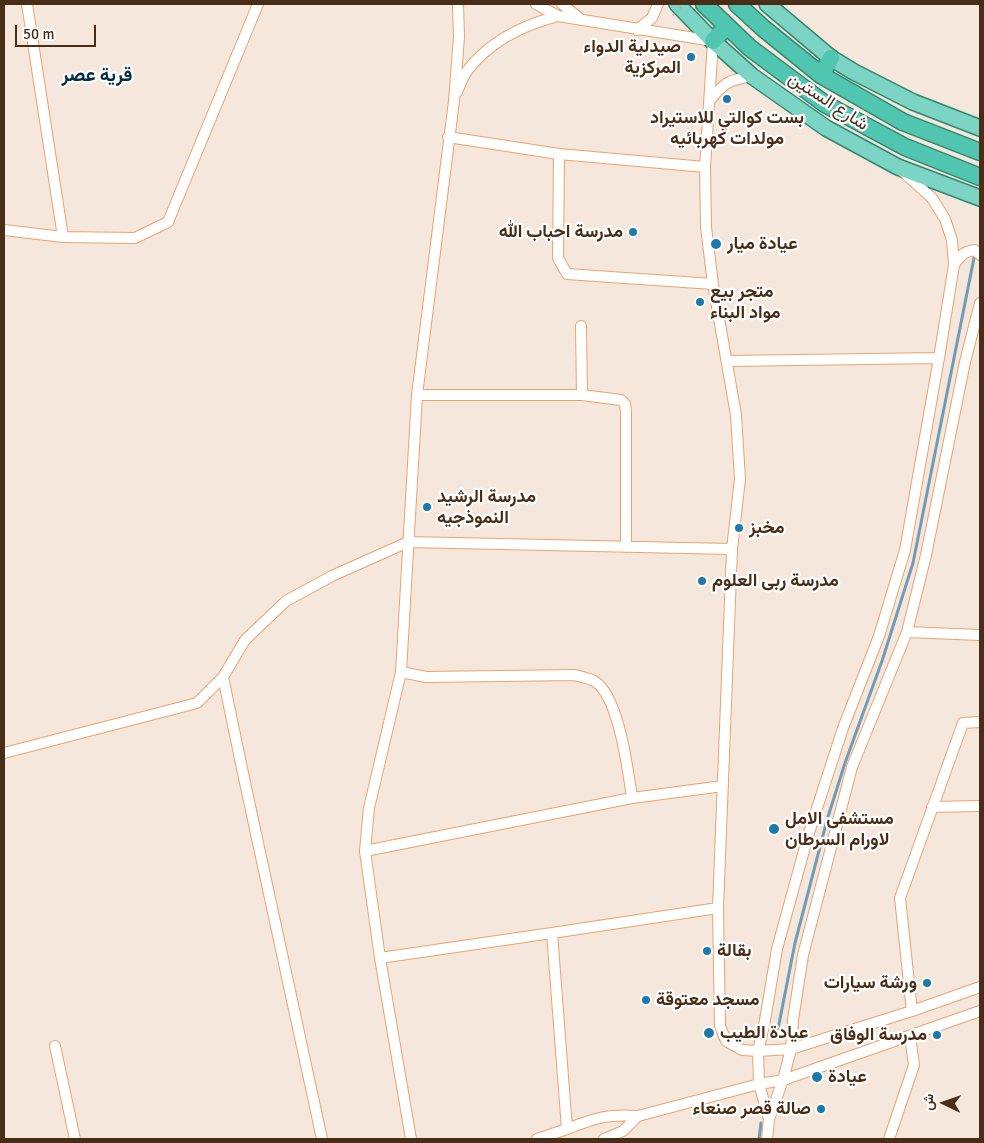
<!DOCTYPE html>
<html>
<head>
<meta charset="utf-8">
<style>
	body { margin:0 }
	#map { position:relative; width:984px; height:1143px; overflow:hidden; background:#f6e7dc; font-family:Signika,Vazirmatn,sans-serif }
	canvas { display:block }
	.frame { position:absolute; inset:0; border:5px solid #4a2d17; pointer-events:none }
	.north { position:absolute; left:919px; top:1078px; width:50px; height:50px; -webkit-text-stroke:4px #fff; paint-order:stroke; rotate:273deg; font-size:14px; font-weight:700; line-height:20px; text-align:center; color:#4a2d17 }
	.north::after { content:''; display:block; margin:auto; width:18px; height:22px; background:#4a2d17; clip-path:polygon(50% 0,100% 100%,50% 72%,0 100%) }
	.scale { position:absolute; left:15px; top:25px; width:81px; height:22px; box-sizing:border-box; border:2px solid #4a2d17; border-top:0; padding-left:6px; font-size:15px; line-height:18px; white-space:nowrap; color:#4a2d17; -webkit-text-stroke:4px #fff; paint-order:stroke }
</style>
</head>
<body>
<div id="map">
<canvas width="984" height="1143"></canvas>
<div class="frame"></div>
<div class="north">ش</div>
<div class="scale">50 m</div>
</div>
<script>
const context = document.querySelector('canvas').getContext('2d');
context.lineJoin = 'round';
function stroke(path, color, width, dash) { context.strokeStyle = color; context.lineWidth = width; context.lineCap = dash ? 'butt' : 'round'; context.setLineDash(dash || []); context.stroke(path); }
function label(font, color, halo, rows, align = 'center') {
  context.font = font + ' Signika,Vazirmatn,sans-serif'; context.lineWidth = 4.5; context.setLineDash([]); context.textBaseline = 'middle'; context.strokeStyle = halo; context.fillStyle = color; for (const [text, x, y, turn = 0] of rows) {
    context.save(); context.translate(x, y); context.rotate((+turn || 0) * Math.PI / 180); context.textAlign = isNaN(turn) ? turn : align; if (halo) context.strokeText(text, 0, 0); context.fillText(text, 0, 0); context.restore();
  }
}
stroke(new Path2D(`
	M778,1029L795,943L827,820L845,763L882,661L913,563L974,258
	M759,1139L761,1123`), '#729cb5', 3);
const minor = new Path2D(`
	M27,4L63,237
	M536,4L558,16L713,41L705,167L706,227L713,284L736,415L740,479L732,549L718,908L720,1026L726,1041L742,1050L758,1051L791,1049L912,1011L980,987
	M562,4L579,18
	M637,30L652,18L658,4
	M457,92C460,85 463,77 467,71C489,42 523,25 558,16
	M710,100C725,82 729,80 752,76
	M448,137L559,154L705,167
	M559,154L558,258L567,274L713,284
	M4,230L63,237L135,238L168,222L258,4
	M954,265C960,256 964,251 975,250L980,255
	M581,326L582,395
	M727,361L939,358
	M417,395H582L621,400L625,404L626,411V547
	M907,632L980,635
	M401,672L426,677L575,675C581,677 589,678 594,681C619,695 628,771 632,798
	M4,753L197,703L223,677
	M932,807L980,806
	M365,851L632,798L723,786
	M380,958L552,933
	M912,1011L900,898L963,723L980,722
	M55,1046L75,1139
	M769,1119L759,1084L758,1051L764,1026L777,949L808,836L843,728L879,636L905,550L939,358L954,265L952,240L945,219L932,198L902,171
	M567,1129C595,1118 607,1114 638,1116L759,1084L783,1080L980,1011
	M322,1139L244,778L223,677L245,640L286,601L332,576L408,542L732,549
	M411,1139L380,958L365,851L369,808L401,672L417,395L454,101L459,37L458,4
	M537,1139L567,1129L552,933L718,908
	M604,1139L623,1131L638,1116
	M767,1139L769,1119L783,1080L791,1049L793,1020L803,955L852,767L907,632L926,555L965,362L980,303
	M889,1139L914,1065L910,1036`);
const primary = new Path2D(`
	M677,4L713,41L752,76L826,128L898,167L980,198
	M767,4L831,58L854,72L913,102L980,128`);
const trunk = new Path2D(`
	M704,4L750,48L825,104L905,147L980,177
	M737,4L763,28L821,75L903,122L980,152
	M713,41L727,26
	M821,75L831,58`);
stroke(minor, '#eba36e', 12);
stroke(primary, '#31876e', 18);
stroke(trunk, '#31876e', 19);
stroke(minor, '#fff', 10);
stroke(primary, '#7cd4c4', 15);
stroke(trunk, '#50c6b0', 16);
stroke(new Path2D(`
	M673,15L684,4`), '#b5a192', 2, [1, 4]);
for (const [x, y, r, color] of [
	[691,57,5,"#1d79a7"],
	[727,99,5,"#1d79a7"],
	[633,232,5,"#1d79a7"],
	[716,244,6,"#1d79a7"],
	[700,302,5,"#1d79a7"],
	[427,507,5,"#1d79a7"],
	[739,528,5,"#1d79a7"],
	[702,581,5,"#1d79a7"],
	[774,829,6,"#1d79a7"],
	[707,951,5,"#1d79a7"],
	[927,983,5,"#1d79a7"],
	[646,1000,5,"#1d79a7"],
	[709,1033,6,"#1d79a7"],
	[937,1035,5,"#1d79a7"],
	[817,1077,6,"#1d79a7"],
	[821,1109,5,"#1d79a7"]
]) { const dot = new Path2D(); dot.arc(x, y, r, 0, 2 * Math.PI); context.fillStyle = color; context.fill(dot); stroke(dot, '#fff', 2); }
label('bold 18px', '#4a2d17', '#fff', [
	["صيدلية الدواء",681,47,"right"],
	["المركزية",681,68,"right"],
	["بست كوالتي للاستيراد",727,118,"center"],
	["مولدات كهربائيه",727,139,"center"],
	["مدرسة احباب الله",623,232,"right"],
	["عيادة ميار",727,244],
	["متجر بيع",710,292],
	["مواد البناء",710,313],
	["مدرسة الرشيد",437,497],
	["النموذجيه",437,518],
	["مخبز",749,528],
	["مدرسة ربى العلوم",712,581],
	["مستشفى الامل",785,819],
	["لاورام السرطان",785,840],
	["بقالة",717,951],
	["ورشة سيارات",917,983,"right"],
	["مسجد معتوقة",656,1000],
	["عيادة الطيب",720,1033],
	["مدرسة الوفاق",927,1035,"right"],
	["عيادة",828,1077],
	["صالة قصر صنعاء",811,1109,"right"]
], 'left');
label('18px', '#4a2d17', '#fff', [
	["شارع الستين",828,102,33]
]);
label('bold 19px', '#012d43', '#fff', [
	["قرية عصر",97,76]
]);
</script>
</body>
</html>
